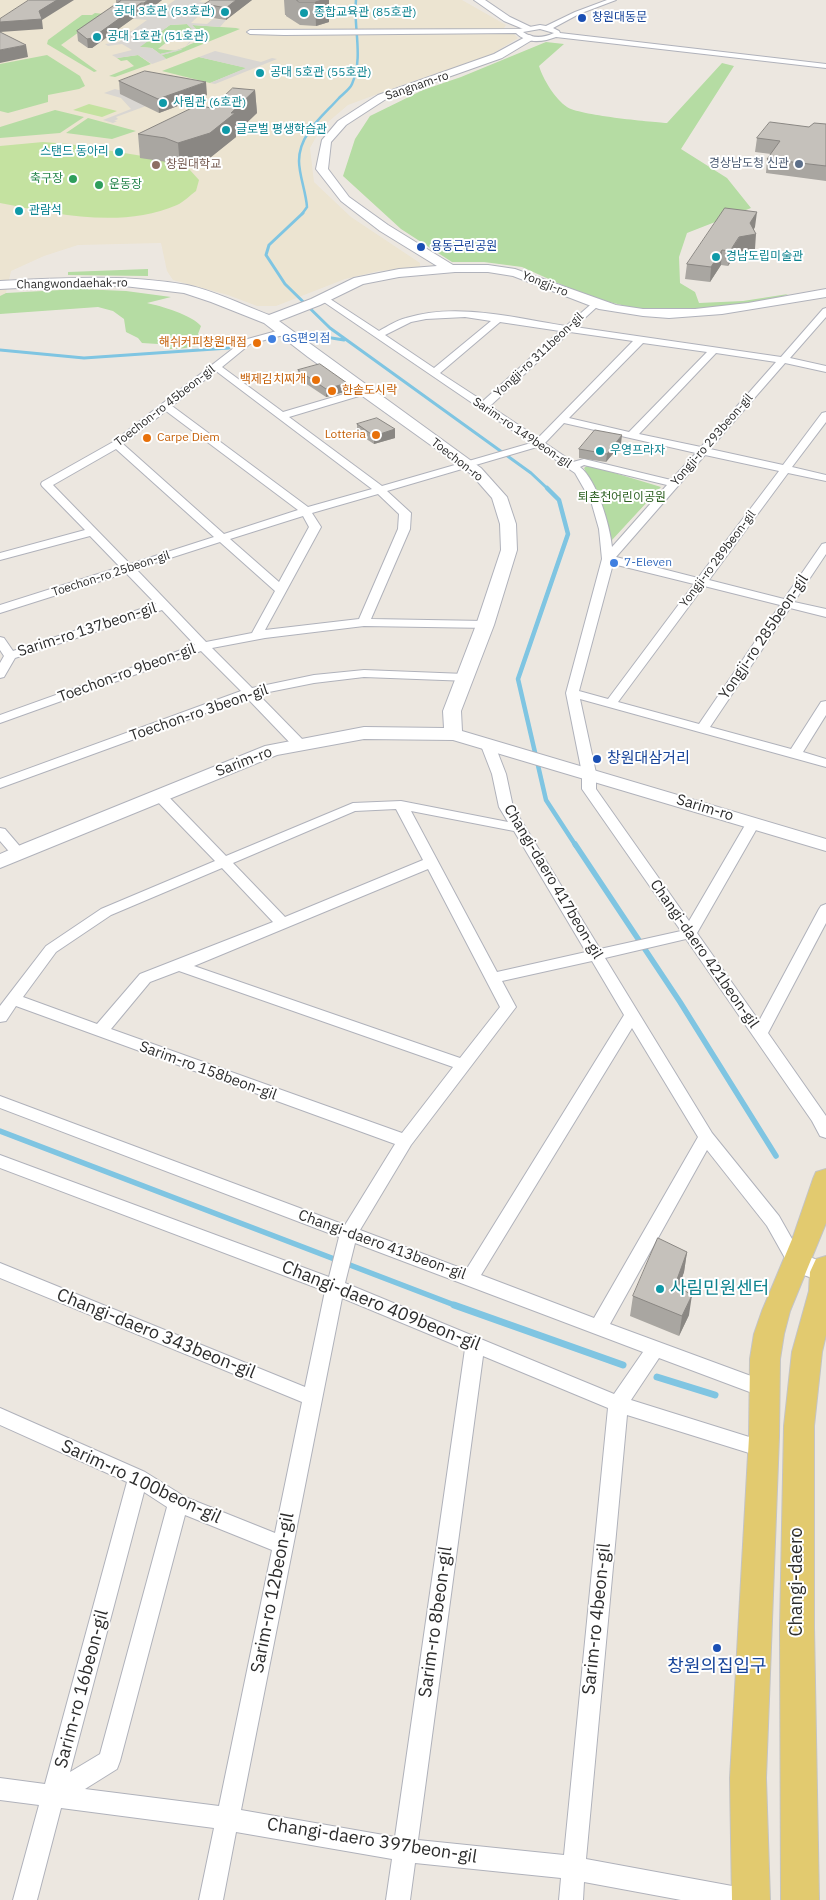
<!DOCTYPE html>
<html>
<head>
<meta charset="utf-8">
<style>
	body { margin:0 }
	canvas { display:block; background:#ece7e0 }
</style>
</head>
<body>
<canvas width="826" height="1900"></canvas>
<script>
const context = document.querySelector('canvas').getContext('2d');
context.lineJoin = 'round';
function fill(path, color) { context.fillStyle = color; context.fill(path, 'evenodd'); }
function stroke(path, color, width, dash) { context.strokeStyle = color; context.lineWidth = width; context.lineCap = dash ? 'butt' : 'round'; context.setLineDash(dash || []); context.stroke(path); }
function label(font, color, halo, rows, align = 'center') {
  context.font = font + ' "IBM Plex Sans","Noto Sans KR",sans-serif'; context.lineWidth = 4; context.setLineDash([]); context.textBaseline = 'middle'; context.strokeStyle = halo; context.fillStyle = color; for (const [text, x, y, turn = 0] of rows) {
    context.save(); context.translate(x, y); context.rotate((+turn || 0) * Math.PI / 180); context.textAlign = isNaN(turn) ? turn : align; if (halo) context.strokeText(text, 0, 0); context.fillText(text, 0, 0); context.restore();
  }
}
fill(new Path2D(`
	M0,0H462L506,25L504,28V32L513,33L518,38L489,56L402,85L348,105L321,128L310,148L314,182L351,217L420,263V267L379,271L345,279L276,306H257L228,295L173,280L167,271L161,243L78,245L44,256L11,271L6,293L0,296Z`), '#ece4d1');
fill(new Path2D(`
	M95,13L104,14L61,45L97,71L94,72L47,44L48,40L82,15H92Z
	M187,24L196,32L198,38L191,40L172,38L158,49L177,51L160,54L152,48L139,47L170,25Z
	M192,25L236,28L240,29L166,59L161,55C179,52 191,42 208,38L203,36Z
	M546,42L564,44L539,66C543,79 555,99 567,107C578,115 650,122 667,123L722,63L734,66L681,149L727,178L751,208L687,233L679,257L680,283L695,292L699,303L743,301L788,294L780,298L683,312L642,310L589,297L522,267L484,262H452L401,229L343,176L355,139L370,116L423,90L461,77Z
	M47,55L80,76L85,86L79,89L48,95V102L8,113L0,111V64Z
	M138,55L151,64L115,77L109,76L134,66L127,60L121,61L117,58Z
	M199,57L247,68L210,83L162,71Z
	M55,110L84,117L60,133L0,138V127Z
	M88,118L136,131L112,139L66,133Z
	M148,269V276L68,275V272Z
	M79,289L126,291L171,297L147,303C161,306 192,315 201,326L198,334L204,341L197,346L179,349H168L158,344L142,343L138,338L126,332L124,319L113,311L98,307L0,314V296L6,293Z
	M588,465L661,487L612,540L602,506L584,468Z`), '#b5dca3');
fill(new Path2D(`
	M89,104L117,111L102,117L73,110Z
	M43,142L69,144L167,160L189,169L199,180L196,191C190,195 184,202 177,205C121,229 57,214 0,203V146Z`), '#c4e2a0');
fill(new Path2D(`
	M175,0H202L199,2L209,3V6L191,23L207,24L213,19L226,20L220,27L192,25L203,36L208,37L192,41L181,50L162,55L166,59L152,64L138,55L117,58L112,55L132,50L122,44L108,46L105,44L119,42L129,34L115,32L119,30L132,31L147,20L125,18L128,15L140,16L148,10L164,8ZM187,24L199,37L190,41L184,48L160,54L152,48L140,47L170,25Z
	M215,51L261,62L272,58L277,59L215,84L210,83L246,68L199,57Z
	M115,89L146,97V106L116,117L118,119L114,121H117L113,123L103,120L131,109L121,98L104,93Z`), '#d9d6d2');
stroke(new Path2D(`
	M302,214L307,207C306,192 299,175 299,161C299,134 322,117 339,98C343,94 350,89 352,84C364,57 353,27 356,0`), '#7fc5e2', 2.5);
stroke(new Path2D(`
	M303,213L269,245L266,255L285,284L330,328L531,473L548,489
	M313,335L344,340
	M0,350L84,358L229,348`), '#7fc5e2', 3);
stroke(new Path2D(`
	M547,488L559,500L568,534L518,679L546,800L576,846`), '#7fc5e2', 4.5);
stroke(new Path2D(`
	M575,844L680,1002L776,1156
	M0,1131L457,1306`), '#7fc5e2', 5.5);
stroke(new Path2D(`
	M454,1305L623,1365
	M657,1377L715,1395`), '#7fc5e2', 7);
const street = new Path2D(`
	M607,0H616L579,14L553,28L559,31L560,33L826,64V68L556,37C543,42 527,44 516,33L284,35L250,34L247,32L250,30L519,29L540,25L546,26L575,12ZM540,29L554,33C543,38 533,39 523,32Z
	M324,295L379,331C388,326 397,320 406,318C457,302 515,318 566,326L596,300L599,301V305L575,327L781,357L823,309L826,308V317L790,358L826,366V372L785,363L710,449L783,465L822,413L826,412V422L792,467L826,475V481L788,473L709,580L784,599L822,544L826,543V554L794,602L826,609V617L790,608L710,727L791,749L821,702L826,701V715L803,752L826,759V767L580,699L596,773V789L689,921L748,820L753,819L760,823L697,933L759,1021L819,909L821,906L826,904V923L768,1033L826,1116V1138L820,1136L812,1121L686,939L605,958L712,1133L779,1216L805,1262L802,1267L796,1269L790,1267L767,1226L707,1150L610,1324L770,1383L772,1389L770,1395L763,1397L659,1358L631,1400L762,1441L769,1443L772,1449L769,1455L762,1457L627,1415L586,1859L743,1888L751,1892L755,1900H681L584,1882L583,1900H559L561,1878L415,1863L410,1900H386L392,1859L236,1832L223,1900H199L214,1828L61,1808L37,1900H13L39,1805L0,1800V1778L45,1784L127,1482L0,1425V1408L145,1472L185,1497L275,1533L302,1402L0,1278V1263L305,1387L325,1291L0,1168V1155L329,1277L339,1237L0,1108V1096L345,1225L395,1144L16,1006L6,1021L0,1022V1006L46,946L101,909L215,861L154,798L152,795L154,792H164L226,856L353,803L401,801L508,822L499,807L492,774L480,743L487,739L494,743L506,774L513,807L600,949L681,931L582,789V773L566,693L602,559L599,529L591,501L575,473L537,447L387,491L411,513L410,529L371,619L485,621L491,625L489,628L364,626L265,638L212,648L252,688L314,675L364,670L465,674L469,675L471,678L469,681L364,677L314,683L264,693L258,694L304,741L306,744L304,747H294L247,698L0,788V779L241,691L201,651L0,723V715L195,645L162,610L15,658L4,677L0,678V663L4,656L0,650V637L4,638L13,651L156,604L126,573L0,613V605L120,567L90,536L0,560V553L85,530L42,486L41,484L42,482L113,442L244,340L284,329L289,332L287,334L250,344L222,367L283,412L361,389H369V393L289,417L382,486L531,443L321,300L319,298ZM465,317L491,321L434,368L385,335L411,322L426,319ZM500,322L560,331L483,401L440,373ZM570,332L633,341L538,438L490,406ZM643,343L707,352L629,432L569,418ZM716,353L776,362L701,447L639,434ZM216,371L372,489L308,507L172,406ZM166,411L298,510L224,534L123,444ZM564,423L696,453L671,480L584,459L573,462L545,443ZM116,449L214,537L130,564L53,485ZM705,455L779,471L698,578L616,557ZM584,465L667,485L612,547C610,526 597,480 580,467ZM378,494L399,514L398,529L359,619L265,630L321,527L312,513ZM303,516L309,527L279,582L230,539ZM220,542L275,591L252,633L206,642L136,569ZM613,564L694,584L608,699L579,691ZM704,586L780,605L699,724L618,702ZM396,809L423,860L285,917L233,863L355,811ZM411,811L514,831L586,952L497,972ZM222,868L273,922L140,974L97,1024L23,997L56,952L111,915ZM428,869L500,1007L460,1058L194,966ZM592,961L624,1015L466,1270L360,1230L411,1145L516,1007L502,981ZM179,971L453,1067L402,1133L111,1029L150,982ZM632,1028L698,1137L594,1318L481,1275ZM355,1243L643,1352L614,1394L345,1283ZM342,1298L465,1349L395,1837L241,1810ZM483,1356L608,1408L564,1855L418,1840ZM144,1492L167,1507L100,1754L70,1772ZM185,1515L272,1550L219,1806L85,1789L117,1769L120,1761Z
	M0,828L5,829L23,850L25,853L23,856H13L0,841Z`);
const secondary = new Path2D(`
	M474,0H485L510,17L533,28L528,31L504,21Z
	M529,35L532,36V40L502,58L386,99L346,125L331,142L328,169L349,197L388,225L453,265H488L515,269L616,305L643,309H695L748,303L826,289V297L722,314L669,318L643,316L599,309L513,276L488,272H455L399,277L363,284L320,305L279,321L481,468L507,497L516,524L517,550L494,625L461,711L462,731L826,839V851L453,740L364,739L277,755L0,868V854L23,844L265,746L364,727L444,728L443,711L476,625L501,550L500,524L492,498L471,474L308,357L264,323L211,302L184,293L124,286L73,285L0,289V281C62,278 125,274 187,285C215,291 243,305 269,315L311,299L354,278L399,269L437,266L380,231L341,201L316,169L322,140L338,121L378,95L494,54Z
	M796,1252L826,1263V1283L787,1269L783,1262L787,1255Z`);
const primary = new Path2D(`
	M826,1169V1223L790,1311L784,1334L780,1359L779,1437L766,1778L770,1900H732L730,1778L749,1437L750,1359L754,1334L762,1311L793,1237L813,1179L816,1172Z
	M826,1256V1335L822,1352L814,1426V1627L819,1900H781L780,1627L784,1426L792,1352L809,1291L810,1272L816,1259Z`);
stroke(street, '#b0b2bb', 2);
stroke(secondary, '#b0b2bb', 2);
stroke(primary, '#c4c4c4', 2);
fill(street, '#fff');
fill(secondary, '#fff');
fill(primary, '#e2ca6f');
fill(new Path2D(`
	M116,0H162L145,13L142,12L92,48H88L78,41L77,31L116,4Z
	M252,0L226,20L206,17L205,4Z
	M284,0H329V22L316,26L300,25L286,16V15H285Z
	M119,81L207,95L159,113L120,94Z
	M255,90L257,113L236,133V137L211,157L180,167L167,162L140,158L138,134L211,108Z
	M826,124V181L766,173L767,159L771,154L755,152L757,138Z
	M755,227L754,229L755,249L737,252L728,266L721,265L710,282L685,279L687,264Z
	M298,370L348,391L326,397L299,379Z
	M357,424L395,429V438L374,444L357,433Z
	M621,444L606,462L579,458V449Z
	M687,1252L684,1272L679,1287L689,1315L679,1336L630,1316L633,1296Z`), '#a9a6a1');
fill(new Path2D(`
	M57,0H74L42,20L43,29L0,32V22Z
	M148,0H162L145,13L144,3Z
	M236,0H252L226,20V8Z
	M317,0H329V22L316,26L315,2Z
	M141,3L142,12L92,48H88L87,39Z
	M26,45L28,57L0,63V50Z
	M206,82L207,95L159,113L158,99Z
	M255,90L257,113L236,133V137L211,157L180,167L178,143L231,113Z
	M757,212L755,227L750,235L756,234L755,249L737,252L728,266L730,251Z
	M722,250L721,265L710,282L711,267Z
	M347,383L348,391L326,397V389Z
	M395,429V438L374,444V436Z
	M622,435L621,444L606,462L607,454Z
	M687,1252L684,1272L672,1305L675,1285Z
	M692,1295L689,1315L679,1336L682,1316Z`), '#8a8783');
const building = new Path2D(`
	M29,0H57L39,11L42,19L0,22V19Z
	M122,0H148L144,3H141L92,38L87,39L77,31Z
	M211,0H236L226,8L205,4Z
	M297,0H323L315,2H299Z
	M0,32L26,45L0,50Z
	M145,71L206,82L158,99L119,81Z
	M233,88L255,90L231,113H235L210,133L178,143L165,138L138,134L198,105L211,108Z
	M770,122L809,127L814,123L826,124V166L767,159L780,141L757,138Z
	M725,208L757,212L750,223L756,234L739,237L730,251L722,250L711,267L687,264Z
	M320,364L347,383L326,389L298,370Z
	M377,418L395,429L374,436L357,424Z
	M595,430L622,435L607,454L579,449Z
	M658,1238L687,1252L675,1285L692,1295L682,1316L633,1296Z`);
fill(building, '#c5c1bb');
stroke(building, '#8a8783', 1);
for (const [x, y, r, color] of [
	[225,12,5,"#0f9aa8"],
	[304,13,5,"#0f9aa8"],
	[582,18,5,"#1a4fb4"],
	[97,37,5,"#0f9aa8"],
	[260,73,5,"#0f9aa8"],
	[163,103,5,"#0f9aa8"],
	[226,130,5,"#0f9aa8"],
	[119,152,5,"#0f9aa8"],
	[799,164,5,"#5c6f8a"],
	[156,165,5,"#8d6e63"],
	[73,179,5,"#2e9e5b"],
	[99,185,5,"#2e9e5b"],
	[19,211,5,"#0f9aa8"],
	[421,247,5,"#1a4fb4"],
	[716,257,5,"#0f9aa8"],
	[272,339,5,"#3f7fe0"],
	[257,343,5,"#e8710a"],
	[316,380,5,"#e8710a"],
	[332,391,5,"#e8710a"],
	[376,435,5,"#e8710a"],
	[147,438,5,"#e8710a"],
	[600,451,5,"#0f9aa8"],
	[614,563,5,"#3f7fe0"],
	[597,759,5,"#1a4fb4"],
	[660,1289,5,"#0f9aa8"],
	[717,1648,5,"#1a4fb4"]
]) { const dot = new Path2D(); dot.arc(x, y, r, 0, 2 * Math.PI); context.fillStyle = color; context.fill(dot); stroke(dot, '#fff', 2); }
label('12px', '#0d838f', '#fff', [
	["공대 3호관 (53호관)",215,12,"right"],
	["종합교육관 (85호관)",314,13],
	["공대 1호관 (51호관)",107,37],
	["공대 5호관 (55호관)",270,73],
	["사림관 (6호관)",173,103],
	["글로벌 평생학습관",236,130],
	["스탠드 동아리",109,152,"right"],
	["관람석",29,211],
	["경남도립미술관",726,257],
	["우영프라자",610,451]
], 'left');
label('12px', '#164399', '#fff', [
	["창원대동문",592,18],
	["용동근린공원",431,247]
], 'left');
label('12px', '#2c2c2c', '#fff', [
	["Sangnam-ro",417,86,-19],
	["Changwondaehak-ro",72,284,-1],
	["Yongji-ro",545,284,22],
	["Yongji-ro 311beon-gil",539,355,-43],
	["Toechon-ro 45beon-gil",165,406,-38],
	["Sarim-ro 149beon-gil",522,433,34],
	["Yongji-ro 293beon-gil",712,440,-49],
	["Toechon-ro",457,460,38],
	["Yongji-ro 289beon-gil",718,559,-53],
	["Toechon-ro 25beon-gil",111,574,-18]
]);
label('12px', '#4e5e75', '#fff', [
	["경상남도청 신관",789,164]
], 'right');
label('12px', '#785e54', '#fff', [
	["창원대학교",166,165]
], 'left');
label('12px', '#27864d', '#fff', [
	["축구장",63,179],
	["운동장",109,185,"left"]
], 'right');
label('12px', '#366cbe', '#fff', [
	["GS편의점",282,339],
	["7-Eleven",624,563]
], 'left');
label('12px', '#c56008', '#fff', [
	["해쉬커피창원대점",247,343],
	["백제김치찌개",306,380],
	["한솥도시락",342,391,"left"],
	["Lotteria",366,435],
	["Carpe Diem",157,438,"left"]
], 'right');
label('12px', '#2e6223', '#fff', [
	["퇴촌천어린이공원",622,498]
]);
label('15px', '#2c2c2c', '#fff', [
	["Sarim-ro 137beon-gil",87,630,-18],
	["Yongji-ro 285beon-gil",764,637,-56],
	["Toechon-ro 9beon-gil",127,673,-20],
	["Toechon-ro 3beon-gil",199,713,-19],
	["Sarim-ro",244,762,-21],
	["Sarim-ro",705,808,17],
	["Changi-daero 417beon-gil",553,882,59],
	["Changi-daero 421beon-gil",704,954,55],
	["Sarim-ro 158beon-gil",208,1071,20],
	["Changi-daero 413beon-gil",382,1245,20]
]);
label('15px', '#164399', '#fff', [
	["창원대삼거리",607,759]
], 'left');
label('18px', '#0d838f', '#fff', [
	["사림민원센터",670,1289]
], 'left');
label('18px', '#2c2c2c', '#fff', [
	["Changi-daero 409beon-gil",381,1306,22],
	["Changi-daero 343beon-gil",156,1334,22],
	["Sarim-ro 100beon-gil",141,1482,25],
	["Changi-daero",797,1582,-90],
	["Sarim-ro 12beon-gil",273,1593,-79],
	["Sarim-ro 4beon-gil",597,1619,-84],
	["Sarim-ro 8beon-gil",436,1622,-82],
	["Sarim-ro 16beon-gil",82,1689,-75],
	["Changi-daero 397beon-gil",372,1841,9]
]);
label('18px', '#164399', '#fff', [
	["창원의집입구",717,1667]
]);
</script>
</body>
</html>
